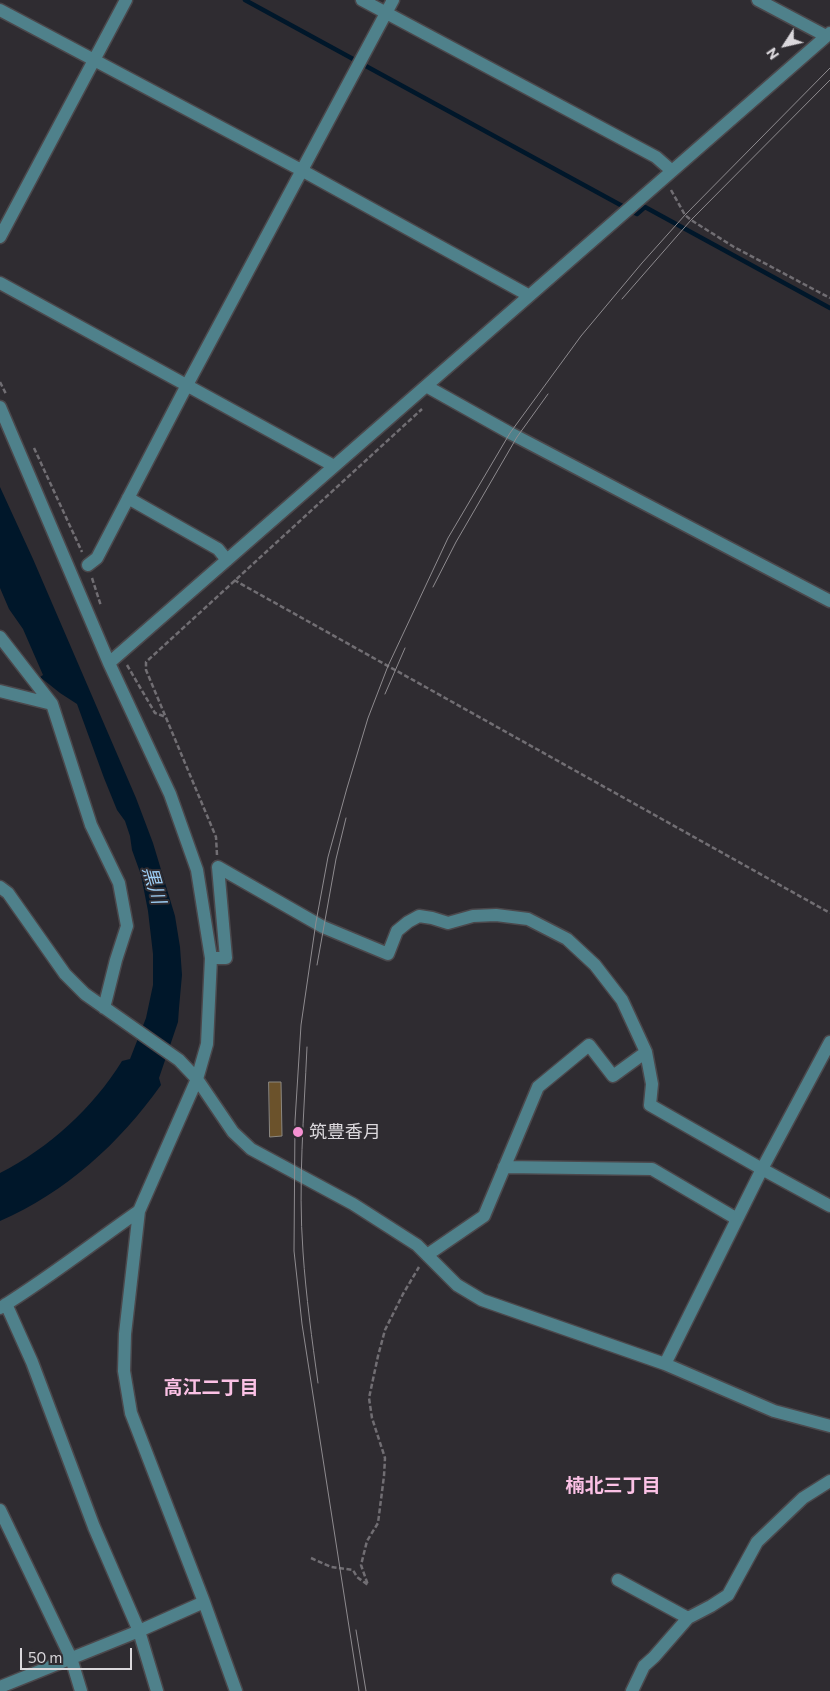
<!DOCTYPE html>
<html>
<head>
<meta charset="utf-8">
<style>
	body { margin:0 }
	#map { position:relative; width:830px; height:1691px; overflow:hidden; background:#2f2c31; font-family:Commissioner,sans-serif }
	canvas { display:block }
	.north { position:absolute; left:760px; top:20px; width:50px; height:50px; -webkit-text-stroke:4px #2f2c31; paint-order:stroke; rotate:235deg; font-size:14px; font-weight:700; line-height:20px; text-align:center; color:#dbd8dc }
	.north::after { content:''; display:block; margin:auto; width:18px; height:22px; background:#dbd8dc; clip-path:polygon(50% 0,100% 100%,50% 72%,0 100%) }
	.scale { position:absolute; left:20px; top:1648px; width:112px; height:22px; box-sizing:border-box; border:2px solid #dbd8dc; border-top:0; padding-left:6px; font-size:15px; line-height:18px; white-space:nowrap; color:#dbd8dc; -webkit-text-stroke:4px #2f2c31; paint-order:stroke }
</style>
</head>
<body>
<div id="map">
<canvas width="830" height="1691"></canvas>
<div class="north">N</div>
<div class="scale">50 m</div>
</div>
<script>
const context = document.querySelector('canvas').getContext('2d');
context.lineJoin = 'round';
function fill(path, color) { context.fillStyle = color; context.fill(path, 'evenodd'); }
function stroke(path, color, width, dash) { context.strokeStyle = color; context.lineWidth = width; context.lineCap = dash ? 'butt' : 'round'; context.setLineDash(dash || []); context.stroke(path); }
function label(font, color, halo, rows, align = 'center') {
  context.font = font + ' Commissioner,"Noto Sans JP",sans-serif'; context.lineWidth = 4; context.setLineDash([]); context.textBaseline = 'middle'; context.strokeStyle = halo; context.fillStyle = color; for (const [text, x, y, turn = 0] of rows) {
    context.save(); context.translate(x, y); context.rotate((+turn || 0) * Math.PI / 180); context.textAlign = isNaN(turn) ? turn : align; if (halo) context.strokeText(text, 0, 0); context.fillText(text, 0, 0); context.restore();
  }
}
fill(new Path2D(`
	M0,487L33,559L136,798L153,843L175,916L180,947L182,975L179,1008L178,1022L159,1078L161,1085C120,1143 65,1193 0,1221V1173C49,1148 93,1108 122,1061L130,1059L146,1018L153,985V954L148,911L141,875L132,850L130,836L125,821L117,810L104,778L77,704L60,693L40,677L43,675L23,629L9,609L0,588Z`), '#00172a');
stroke(new Path2D(`
	M245,0L637,214L645,207L830,308`), '#00172a', 4.5);
const building = new Path2D(`
	M269,1082H281L282,1136L270,1137Z`);
fill(building, '#6b522b');
stroke(building, '#8c8881', 1);
const minor = new Path2D(`
	M362,0L656,157L672,171
	M758,0L826,36
	M0,10L303,171L528,295
	M0,237L126,0
	M0,283L334,466
	M426,386L510,433L830,601
	M0,407L109,663L170,794L197,870L211,958L207,1044L197,1079L139,1211L125,1334L124,1371L131,1413L204,1602L236,1691
	M128,498L218,549L227,560
	M88,565L97,558L187,385L393,0
	M0,637L52,704L91,825L119,883L127,926L116,960L104,1008
	M109,663L830,33
	M0,691L52,704
	M0,887L8,893L65,974L85,994L179,1060L197,1079L233,1132L251,1149L353,1204L417,1245L457,1285L482,1300L665,1364L774,1411L830,1426
	M211,958H226L218,867L323,927L388,954L397,931L408,922L419,916L432,918L448,923L473,916L496,915L528,919L567,939L595,965L622,1000L646,1052L652,1084L650,1105L762,1169L830,1206
	M504,1167L652,1169L737,1219
	M427,1255L484,1216L538,1087L589,1045L613,1076L646,1052
	M6,1304L32,1362L94,1527L139,1631L157,1691
	M0,1308C49,1278 93,1243 139,1211
	M665,1364L762,1169L830,1042
	M0,1510L71,1658L81,1691
	M618,1580L688,1618
	M0,1687L139,1631L204,1602
	M632,1691L644,1666L654,1657L688,1618L711,1606L728,1595L757,1542L803,1498L830,1481`);
stroke(minor, '#4b484c', 15);
stroke(new Path2D(`
	M671,190L685,215L691,220L734,247L830,298
	M0,382L6,394
	M34,448L82,552
	M92,578L101,606
	M234,580L830,913
	M127,665L155,713L166,717
	M217,855L216,837L146,670V662L422,409
	M311,1558L331,1567L353,1570L357,1577L368,1585L361,1565L367,1541L378,1523L384,1476L385,1458L372,1418L369,1398L378,1356L385,1330L403,1294L419,1267`), '#716e73', 2.5, [5, 2.5]);
stroke(minor, '#4f818b', 12);
stroke(new Path2D(`
	M622,299L691,220L830,80
	M433,587L456,542L517,437L548,394
	M385,694L405,648
	M317,965L336,859L346,818
	M307,1047C304,1115 298,1184 303,1252C306,1296 312,1340 318,1383
	M356,1630L366,1691
	M359,1691L302,1324L294,1251L295,1121L301,1025L316,922L328,857L347,788L368,718L388,666L448,538L510,433L581,336L642,263L685,215L830,68`), '#8e8b8f', 1);
for (const [x, y, r, color] of [
	[298,1132,6,"#f591d2"]
]) { const dot = new Path2D(); dot.arc(x, y, r, 0, 2 * Math.PI); context.fillStyle = color; context.fill(dot); stroke(dot, '#2f2c31', 2); }
label('18px', '#dbd8dc', '#2f2c31', [
	["筑豊香月",309,1132]
], 'left');
label('italic 19px', '#9dcef5', '#2f2c31', [
	["黒川",154,885,74]
]);
label('bold 19px', '#fbc1e5', '#2f2c31', [
	["高江二丁目",211,1388],
	["楠北三丁目",613,1486]
]);
</script>
</body>
</html>
